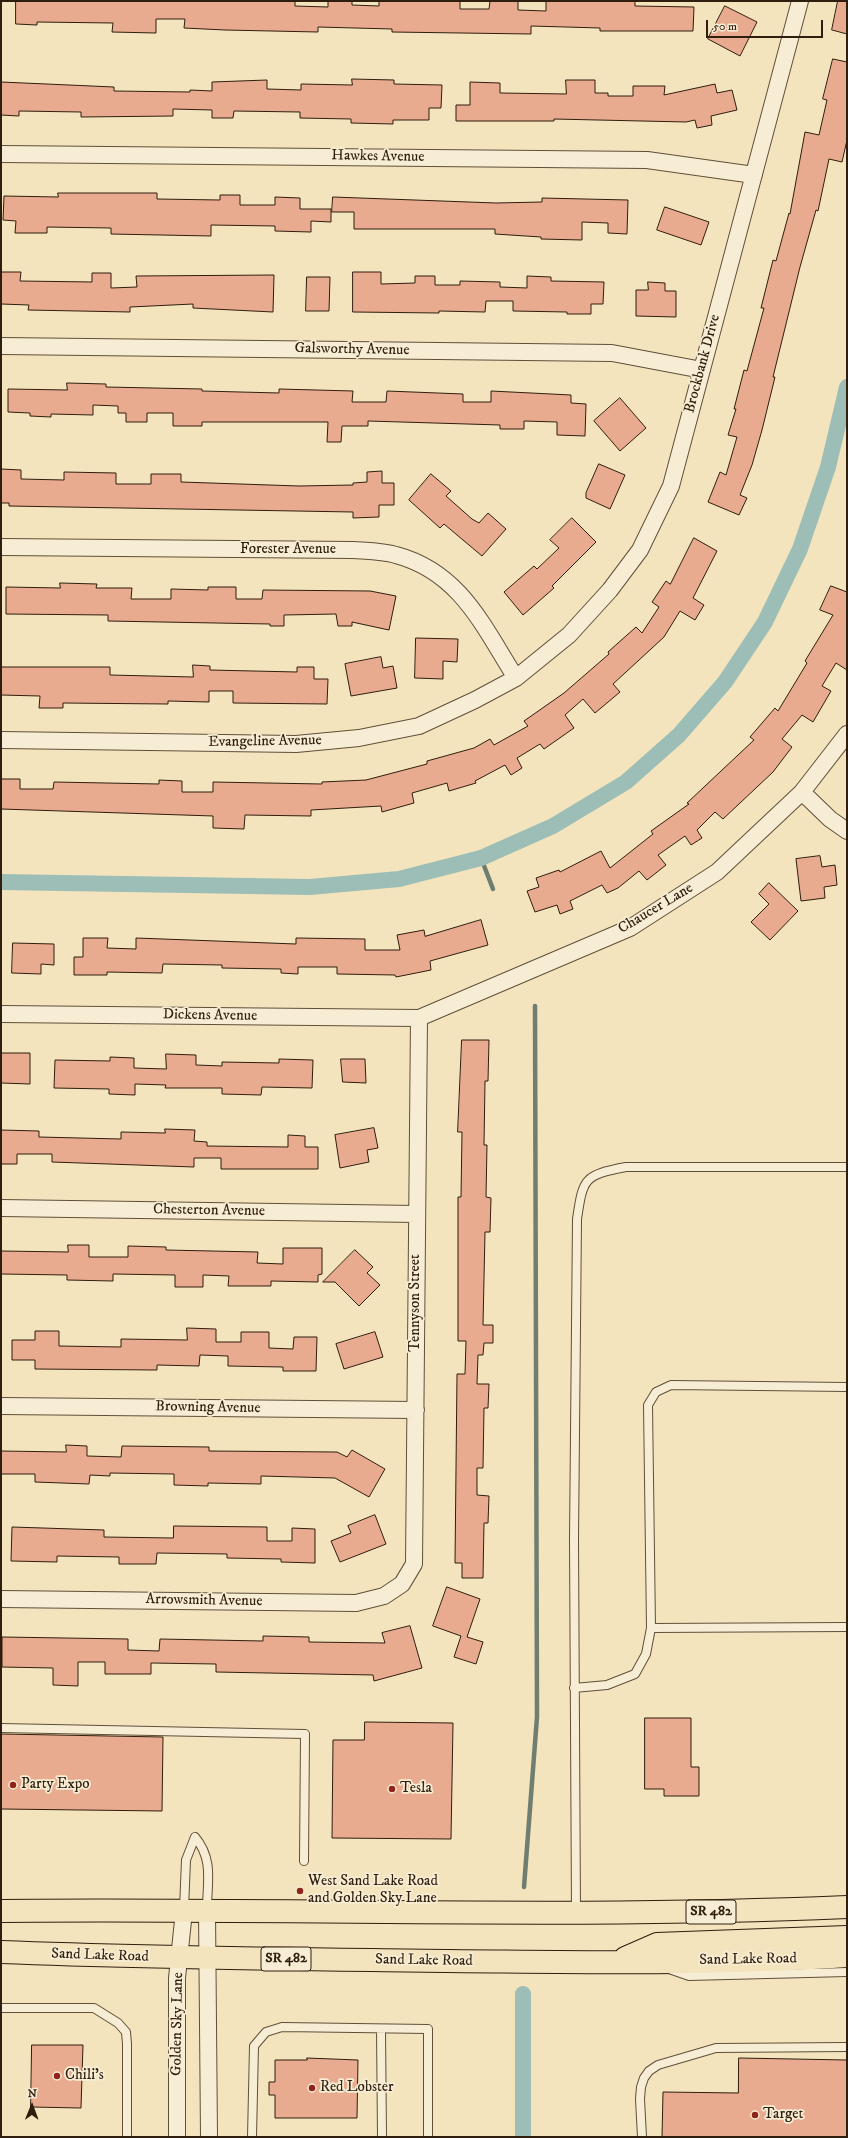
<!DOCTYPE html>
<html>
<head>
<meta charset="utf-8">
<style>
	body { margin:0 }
	#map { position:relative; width:848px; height:2138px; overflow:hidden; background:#f3e4bd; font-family:"IM FELL DW Pica",serif }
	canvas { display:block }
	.frame { position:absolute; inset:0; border:2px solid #2f1d0d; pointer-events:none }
	.north { position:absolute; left:12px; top:2086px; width:40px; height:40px; -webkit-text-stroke:3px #f7edd4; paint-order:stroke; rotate:1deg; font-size:11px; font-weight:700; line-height:16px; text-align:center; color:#2f1d0d }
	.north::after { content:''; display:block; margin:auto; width:14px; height:18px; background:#2f1d0d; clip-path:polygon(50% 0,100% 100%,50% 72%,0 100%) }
	.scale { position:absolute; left:706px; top:20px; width:117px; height:18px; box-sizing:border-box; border:2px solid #2f1d0d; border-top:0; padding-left:5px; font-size:12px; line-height:14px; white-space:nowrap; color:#2f1d0d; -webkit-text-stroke:3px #f7edd4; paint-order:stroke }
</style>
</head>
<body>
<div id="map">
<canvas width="848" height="2138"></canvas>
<div class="frame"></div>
<div class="north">N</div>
<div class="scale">50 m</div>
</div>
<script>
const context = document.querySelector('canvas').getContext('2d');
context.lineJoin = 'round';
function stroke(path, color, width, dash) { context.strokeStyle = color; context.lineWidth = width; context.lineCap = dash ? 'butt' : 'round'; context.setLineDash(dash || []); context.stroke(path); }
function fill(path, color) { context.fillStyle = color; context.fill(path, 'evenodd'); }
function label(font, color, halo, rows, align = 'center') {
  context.font = font + ' "IM FELL DW Pica",serif'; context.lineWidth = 3.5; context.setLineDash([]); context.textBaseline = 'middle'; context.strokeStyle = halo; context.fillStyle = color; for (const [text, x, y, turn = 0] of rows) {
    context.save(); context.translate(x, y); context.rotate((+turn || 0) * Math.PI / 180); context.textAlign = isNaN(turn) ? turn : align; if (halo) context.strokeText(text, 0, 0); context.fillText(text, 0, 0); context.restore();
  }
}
stroke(new Path2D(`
	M481,858L493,889
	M524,1887L537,1717L535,1006`), '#707e72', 4.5);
stroke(new Path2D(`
	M1,882L310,887L399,879L481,858L553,826L626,782L679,735L725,682L765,622L800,549L828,467L847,387
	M523,2137V1994`), '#9cbeb6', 16);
const building = new Path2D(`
	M16,1H295V6L328,7V1H352V5L379,6V1H460V9H489L490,1H518V10L546,11V1H635V6L694,7L693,31H600V28L531,26V34L392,32V29L318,27V32L225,30L184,28L185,19H156V33L112,32L113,23L37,22V25L16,24Z
	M838,1H847V34L832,30Z
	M725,6L757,22L740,56L708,39Z
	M833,59L847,62V140L842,162L829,159L818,211L816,210L800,267L773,377H775L762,430L752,465L740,495L747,498L739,515L708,502L720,472L726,475L737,437L728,435L736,409H734L744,370L747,371L764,308H761L773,260L776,261L789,213L790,214L805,132L819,135L827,100L823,99Z
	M352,79L394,80V84L442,85L441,108H429V120H393V124L351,123V119L300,118V112L234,111L233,118H212V110L173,109V116L81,117V112L19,111V116L1,115V82L114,87V91L190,92V90L212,91V82L267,80V89L301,90V84L352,85Z
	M566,80H595V93H608V96H633V86H665L664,95L715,84L717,93L732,90L737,110L711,116L712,125L697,128L695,120L686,122L554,119V121H456V105H470V82L500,83V93L566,94Z
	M58,193H157V199L220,200V195H240V205H275V197L300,198V209H331V222L311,221V232L275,231V226L211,225V236L111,234V228L47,227V233H15L16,221L3,220L4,196L58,197Z
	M333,197L496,203L542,202V198L628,200L627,234L608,233V223L582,222V240L541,239V237L495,234V229H354V212H332Z
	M665,207L709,222L701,245L657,230Z
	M1,272H21L20,281L92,282V273H111V288L137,287L136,276L274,275L273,312L193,308V304L130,307V312L28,310L29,305L1,304Z
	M353,272H381V284L415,283V276H435V285H460V281L500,282V287L527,288V276L551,277V281L604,282L603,304H591V314H567V312L513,311V301H486L485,312L439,311V313L353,312Z
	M307,277H330L329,311H306Z
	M648,282L665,283V291H676V317L636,316V290H648Z
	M67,383L106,384V387L202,389V391L279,393V389L353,391L352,402H386L387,391L463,394V402H491V391L571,395V403L586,404L585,436L557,435V422L524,421V429H500V425L368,421V426H342L341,442H327L328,422H202V426H173V413H147V422H126V413H118V406L93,405V415L51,414V417L30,416V413L8,412V389L67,390Z
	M620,398L646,428L620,451L594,421Z
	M599,464L625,475L610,509L586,498V493Z
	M1,469L21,470V479L64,480V472L116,473V484H151V474H181V482L299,486L353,485V483L367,482V472L382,471V483H394V505H379V517L353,518V512L9,506V503H1Z
	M431,474L451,491L446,496L472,519L479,523L488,513L506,529L482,556L444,524L440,528L409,500Z
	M572,518L596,542L552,586L554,588L523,615L504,592L534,566L537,569L559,548L550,540Z
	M694,538L717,551L693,598L704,605L695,620L680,611L664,637L613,684L620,692L595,713L583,699L565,715L574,728L544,749L540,744L517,758L522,768L511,775L505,765L475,781L476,783L449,791L447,783L412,793L414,803L382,812L381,806L311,810V816L245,815L244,829L213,828V816L1,809V779H20V789H53L54,782L159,784V780L182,781V792H213V782L322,784V782L366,780L427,764V761L474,748L490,739L494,745L528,726L524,721L564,693L609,654L608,652L636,627L642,633L659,607L652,602L666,581L670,584Z
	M60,583L97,584L96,588H132L131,599H171V589L208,590V587H236V599H262L263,590L370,591L396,596L389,630L352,622V626H338L336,614L284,615V626H270V624L108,621V615L6,614V587L60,588Z
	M831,586L847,592V670L836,663L822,686L831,691L813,722L802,715L782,739L792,747L773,772L723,819L715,812L697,830L702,838L691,845L685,836L658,855L666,865L647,880L639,871L618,888L607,893L602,885L570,901L573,909L560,914L557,905L535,912L527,891L539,887L536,878L559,870L560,872L601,851L610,868L653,834L651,831L689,804L687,803L754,740L750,737L775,708L778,711L807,663L805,661L833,615L820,610Z
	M416,638L458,639L457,662L443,661V679L415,678Z
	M381,657L383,668L393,666L397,688L351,696L345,664Z
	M193,665L210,666V670L297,672V667H314V679H328L327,704L233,703V691H209V702L168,701V704L63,703V708H39L40,696L1,695V667H110V675L193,677Z
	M820,856L822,867L835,865L837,885L824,887L825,898L801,901L796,859Z
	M769,883L798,911L770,940L751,922L769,904L759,894Z
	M481,920L488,945L430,961L431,970L396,977L395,975L337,974V967H298V974L281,973V969L222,968V965L163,964L162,973L107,972V975H74V957H83V938H108L107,948L136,949V938L296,944V938L365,939V950H400L397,935L424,930L425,936Z
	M13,943L54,944V965L41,964V974L12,973Z
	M462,1040H489L488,1081H485L484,1145H487L486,1197L491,1198L490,1232H485L483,1325H493V1343H484L483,1355H478L477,1384H489L488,1408H484L483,1468H477V1495L489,1496L488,1523H484L483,1578H462V1563H455L457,1374H465L466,1341H458V1197H461L462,1132H458Z
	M1,1053H30V1084L1,1083Z
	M166,1054L196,1055V1065L222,1066V1062L279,1063V1059L313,1060L312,1088L262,1087L261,1095L222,1094V1088H165L166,1085L135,1084V1095L109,1094V1089L54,1088L55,1060L110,1061V1057L134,1058V1068L166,1069Z
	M341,1059H365L366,1083L343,1082Z
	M374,1128L378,1148L367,1150L369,1162L340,1168L335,1135Z
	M165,1129L195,1130L194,1141L207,1142V1146L288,1147V1135L305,1136V1147H318V1169H221V1158H194V1167L52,1162V1154H17V1164H1V1130L39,1131V1137L121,1139V1132L165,1133Z
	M68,1245H89V1257H128V1246L166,1247V1250L258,1252L257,1263L283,1264V1248H322V1274L318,1275V1282L271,1281V1286H228L229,1276L203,1275V1287H175V1275L113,1274V1281L67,1280V1275L1,1274V1251L68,1252Z
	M355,1250L373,1267L367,1273L380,1285L359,1306L335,1282H323Z
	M187,1328L216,1329V1342H241V1332H269V1348L293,1349L294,1337H317L316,1371H283V1367L228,1366V1356L200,1355L199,1366L157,1365V1370L35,1369V1360H12V1340H35V1331H59V1346L121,1347V1339L187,1340Z
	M375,1332L383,1357L344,1369L336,1344Z
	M66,1445L87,1446V1456L121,1457L122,1446L209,1447V1451L337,1452L347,1457L352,1450L385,1469L369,1497L335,1478L261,1476V1484L208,1483V1486L174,1485V1474L110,1473V1476L90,1475L89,1484L35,1482V1474H1V1451L66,1452Z
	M375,1515L386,1544L340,1562L331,1541L351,1533L348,1526Z
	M174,1526L267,1527V1541H292V1528L315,1529V1563L281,1562V1559L227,1558V1554L157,1553L156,1564H119V1557L57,1556V1562L11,1561L12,1527L104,1530V1537L173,1538Z
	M447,1587L480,1599L467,1637L483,1642L476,1664L454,1657L461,1636L433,1626Z
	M410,1626L422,1668L374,1681L373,1675L216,1672V1664L151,1663V1674H105V1662H78V1686L53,1685V1668L2,1667V1637L128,1639V1650L159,1651L160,1639L263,1641V1636L309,1637V1642L385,1643L382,1633Z
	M645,1718H691V1767H699V1796H664V1789H645Z
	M365,1722L453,1723L451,1839L332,1838L333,1740H364Z
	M1,1734L163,1737L162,1811L1,1809Z
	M32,2045H83L81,2108L31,2107Z
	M307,2058L358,2060L357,2118H275V2095H269V2082H275V2060H307Z
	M739,2058L847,2060V2137H662L663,2092L738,2093Z`);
fill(building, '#e9ab8f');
stroke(building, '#2f1d0d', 1);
const service = new Path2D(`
	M651,1628L847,1627
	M574,1688L607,1685L635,1674L646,1654L651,1628L648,1405L656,1392L671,1385L847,1387
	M1,1728L305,1734L304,1861
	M184,1909L186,1860L195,1837C214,1860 207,1882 207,1910
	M576,1913L574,1539L577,1219C583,1178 584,1175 626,1167H847
	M669,1969L689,1976L847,1972
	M1,2008H94L118,2023L126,2032L127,2044V2137
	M381,2029L382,2137
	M252,2137L254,2046L266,2032L282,2027L428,2029V2137
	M642,2137L640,2099L641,2087L644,2078L649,2071L658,2065L716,2048L847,2047`);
const minor = new Path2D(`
	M1,154L647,160L754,175
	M1,346L612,353L702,370
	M1,547L353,550C367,551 383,551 396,555C460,572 483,626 516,678
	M1,740L296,744L359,738L419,726L475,700L516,678L569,635L610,590L640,550L671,486L800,1
	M802,792L830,819L847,831
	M1,1014L419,1018L630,928L717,872L802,792L847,734
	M1,1208L416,1214
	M1,1406L416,1410
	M1,1599L356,1603L384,1596L402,1584L414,1564L419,1018
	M207,1911L209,2137
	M177,2137V1978L184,1911`);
const primary = new Path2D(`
	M1,1911C283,1908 565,1919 847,1907
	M1,1952C150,1958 299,1959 447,1961C580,1962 714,1965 847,1956
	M625,1958L657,1944L847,1937`);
stroke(service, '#604f39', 10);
stroke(minor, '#604f39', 18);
stroke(primary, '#2f1d0d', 24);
stroke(service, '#f7edd4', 8);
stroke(minor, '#f7edd4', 16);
stroke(primary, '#f3e4bd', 22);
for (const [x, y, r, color] of [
	[13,1785,4,"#8f2418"],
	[392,1789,4,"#8f2418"],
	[300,1891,4,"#8f2418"],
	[57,2076,4,"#8f2418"],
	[312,2088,4,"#8f2418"],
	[755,2115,4,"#8f2418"]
]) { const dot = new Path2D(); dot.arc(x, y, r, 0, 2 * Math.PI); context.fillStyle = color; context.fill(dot); stroke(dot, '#f7edd4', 1.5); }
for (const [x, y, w] of [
	[711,1912,50],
	[286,1959,50]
]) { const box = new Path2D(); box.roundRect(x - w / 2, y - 12, w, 24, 3); context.fillStyle = '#f7edd4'; context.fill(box); stroke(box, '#2f1d0d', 1); }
label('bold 14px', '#2f1d0d', null, [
	["SR 482",711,1912],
	["SR 482",286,1959]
]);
label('15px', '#2f1d0d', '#f7edd4', [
	["Hawkes Avenue",378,157,1],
	["Galsworthy Avenue",352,350,1],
	["Brockbank Drive",703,364,-75],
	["Forester Avenue",288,550],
	["Evangeline Avenue",265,742,-1],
	["Chaucer Lane",656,909,-31],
	["Dickens Avenue",210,1016,1],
	["Chesterton Avenue",209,1211,1],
	["Tennyson Street",416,1303,-90],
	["Browning Avenue",208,1408,1],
	["Arrowsmith Avenue",204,1601,1],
	["Sand Lake Road",100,1956,2],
	["Sand Lake Road",748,1960,-1],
	["Sand Lake Road",424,1961,1],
	["Golden Sky Lane",178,2024,-89]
]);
label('15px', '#2f1d0d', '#f7edd4', [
	["Party Expo",21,1785],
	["Tesla",400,1789],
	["West Sand Lake Road",308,1882],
	["and Golden Sky Lane",308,1899],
	["Chili's",65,2076],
	["Red Lobster",320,2088],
	["Target",763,2115]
], 'left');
</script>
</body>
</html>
